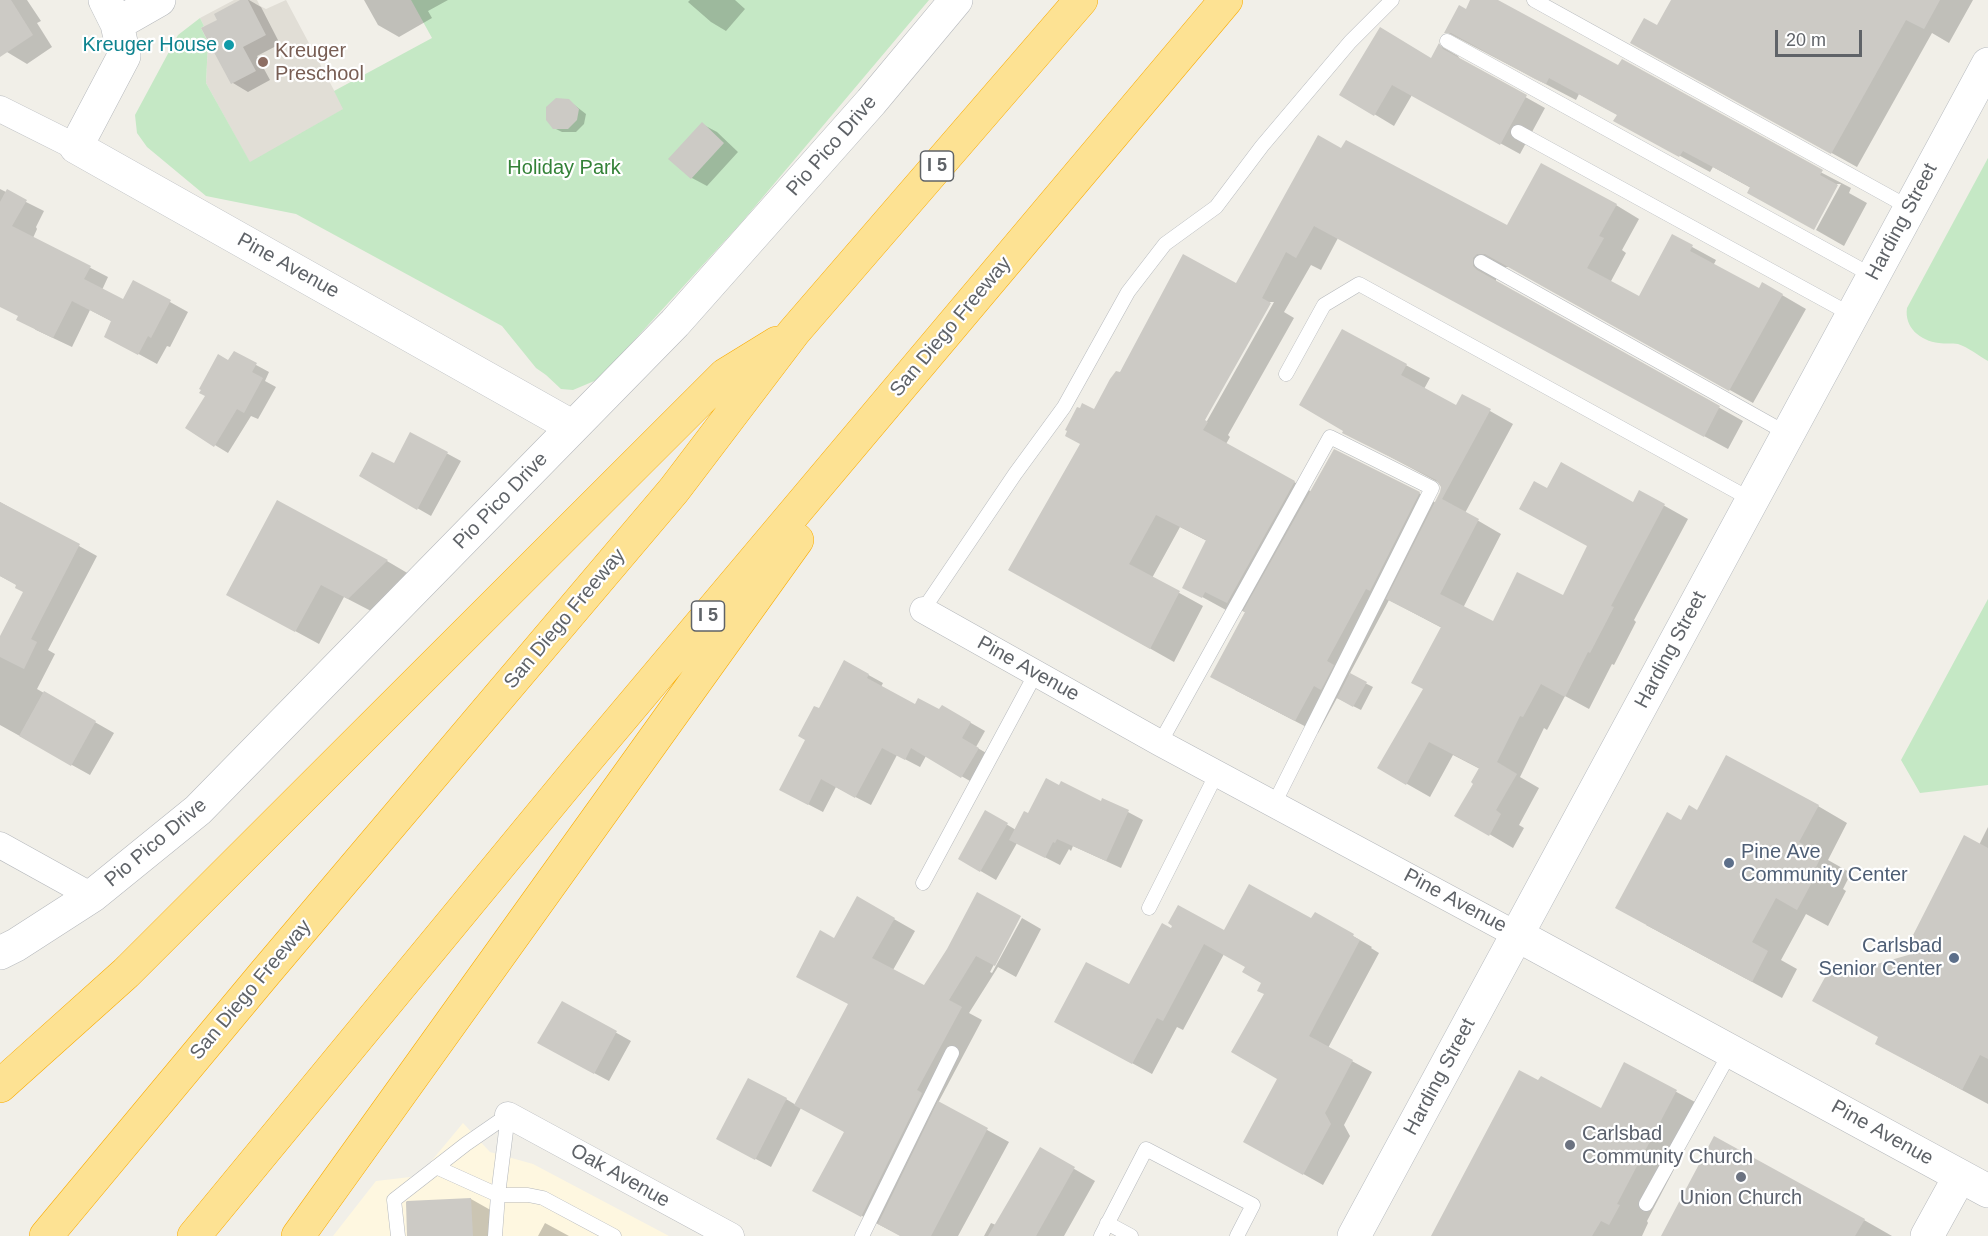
<!DOCTYPE html>
<html>
<head>
<meta charset="utf-8">
<style>
	body { margin:0 }
	#map { position:relative; width:1988px; height:1236px; overflow:hidden; background:#f1efe8; font-family:Helvetica,sans-serif }
	canvas { display:block }
	.scale { position:absolute; left:1775px; top:30px; width:87px; height:27px; box-sizing:border-box; border:3px solid #5f6368; border-top:0; padding-left:8px; font-size:18px; line-height:21px; white-space:nowrap; color:#5f6368; -webkit-text-stroke:4px #fff; paint-order:stroke }
</style>
</head>
<body>
<div id="map">
<canvas width="1988" height="1236"></canvas>
<div class="scale">20 m</div>
</div>
<script>
const context = document.querySelector('canvas').getContext('2d');
context.lineJoin = 'round';
function fill(path, color) { context.fillStyle = color; context.fill(path, 'evenodd'); }
function stroke(path, color, width, dash) { context.strokeStyle = color; context.lineWidth = width; context.lineCap = dash ? 'butt' : 'round'; context.setLineDash(dash || []); context.stroke(path); }
function label(font, color, halo, rows, align = 'center') {
  context.font = font + ' Helvetica,sans-serif'; context.lineWidth = 4.5; context.setLineDash([]); context.textBaseline = 'middle'; context.strokeStyle = halo; context.fillStyle = color; for (const [text, x, y, turn = 0] of rows) {
    context.save(); context.translate(x, y); context.rotate((+turn || 0) * Math.PI / 180); context.textAlign = isNaN(turn) ? turn : align; if (halo) context.strokeText(text, 0, 0); context.fillText(text, 0, 0); context.restore();
  }
}
fill(new Path2D(`
	M463,1123L490,1152L533,1164L669,1236H333L376,1181L419,1176Z`), '#fef7e0');
fill(new Path2D(`
	M234,0H257L260,6L266,9L286,0L344,109L250,163L206,83L208,42L201,28L204,26L200,18Z`), '#e1ded6');
fill(new Path2D(`
	M411,0H929L741,223L599,379L573,390L561,389L546,375L536,368L502,326L296,214L206,196L147,147L137,133L135,115L178,35L200,18L204,26L201,28L208,42L206,83L250,162L343,109L334,91L432,38Z
	M1988,158V361C1979,356 1968,347 1958,344C1952,343 1945,344 1939,343C1920,341 1904,327 1907,308Z
	M1988,599V785L1920,793L1901,760Z`), '#c5e8c5');
fill(new Path2D(`
	M0,0H27L41,21L37,23L52,47L27,64L7,52L0,42Z
	M243,0H249L261,7L280,44L257,56L270,80L248,92L233,83L203,29L219,21Z
	M364,0H448L428,11L432,18L399,37L378,25Z
	M690,0H735L745,9L726,31L711,22L688,2Z
	M1472,0H1495L1619,67L1851,188L1849,193L1867,203L1844,246L1816,230L1841,184H1837L1813,229L1751,188L1713,167L1710,172L1645,137L1618,115L1579,94L1576,100L1446,32L1466,11Z
	M1673,0H1973L1949,43L1932,33L1857,167L1658,57V27Z
	M1439,45L1458,56L1461,61L1545,108L1520,154L1412,95L1394,126L1341,94L1432,59Z
	M568,100L586,114L584,124L576,132H562L554,128Z
	M702,124L717,132L738,152L707,186L692,178L671,159Z
	M1342,150L1507,227L1616,205L1639,219L1622,250L1626,253L1610,283L1639,298L1672,236L1716,260L1713,266L1759,290L1782,295L1806,309L1753,403L1511,267H1501L1496,272V281L1500,284L1743,421L1728,449L1338,238L1321,270L1311,265L1284,312L1294,318L1228,435L1230,437L1226,444L1312,492L1419,493L1436,503L1442,492L1441,484L1344,432L1342,331L1430,378L1424,389L1457,407L1490,411L1513,424L1465,513L1501,534L1463,608L1493,623L1564,598L1589,546L1547,490L1633,504L1640,492L1688,519L1634,620L1636,622L1614,665L1612,664L1589,709L1565,696L1547,730L1544,728L1520,777L1539,788L1519,825L1524,828L1513,848L1457,815L1475,783L1480,769L1453,755L1430,797L1379,768L1425,689L1442,628L1389,600L1349,675L1373,687L1361,710L1337,698L1318,733L1235,690L1247,613L1229,605L1226,610L1184,587L1207,541L1180,527L1152,578L1203,606L1174,662L1034,583L1094,411L1120,374L1237,285ZM1270,302H1274L1203,428L1200,426Z
	M0,189L44,211L36,227L37,229L33,238L108,277L102,290L123,301L170,302L188,312L170,347L167,346L157,364L124,346L113,322L90,310L72,347L36,330L20,316L0,291Z
	M234,353L269,372L265,381L276,387L258,419L251,416L228,453L187,428Z
	M411,434L461,461L431,516L361,476L394,465Z
	M0,502L97,556L48,650L55,654L37,689L114,733L90,775L0,725V639L25,592L17,585L0,576Z
	M278,502L387,561L409,574L371,611L344,597L319,644L251,607Z
	M845,662L883,683L881,687L916,706L940,711L943,707L985,731L976,747L993,757L977,785L926,756L920,767L897,755L871,805L836,787L823,812L796,798L807,740L819,709Z
	M1101,803L1128,812L1143,820L1121,868L1073,846L1071,851L1069,849L1060,865L1017,843L996,880L960,859L986,812L1016,830L1029,815Z
	M1818,806L1847,823L1828,860L1851,873L1843,889L1846,891L1828,926L1806,914L1781,960L1797,969L1782,998L1646,925L1682,822L1698,812Z
	M1988,827V1104L1906,1060L1880,1037L1839,977L1926,951Z
	M857,898L915,931L893,970L925,987L1019,916L990,972L992,973L1022,918L1041,929L1016,977L998,967L969,1013L982,1020L938,1103L1009,1142L958,1236H901L835,1202L845,1132L801,1108L771,1167L733,1147L786,1099L796,1105L850,1005L835,940Z
	M1315,914L1372,947L1371,948L1379,953L1328,1048L1372,1072L1344,1125L1350,1136L1323,1185L1264,1152L1279,1078L1263,983L1247,966L1224,954L1183,1030L1177,1027L1152,1074L1075,1032L1129,987L1172,930L1224,932L1312,920Z
	M563,1003L631,1041L609,1081L553,1051Z
	M1625,1064L1706,1108L1647,1221L1648,1223L1642,1236H1432L1601,1110Z
	M1040,1149L1095,1181L1064,1236H984L991,1223L996,1225Z
	M471,1199L494,1212L495,1236H408Z
	M1864,1220L1892,1236H1663Z
	M545,1223L569,1236H538Z`), '#0003');
fill(new Path2D(`
	M0,0H11L33,35L0,57Z
	M240,0H248L266,35L243,47L256,71L231,84L201,28L217,20L214,14Z
	M1470,0H1498L1618,65L1622,59L1823,170L1820,175L1838,185L1814,230L1747,193L1750,187L1683,151L1679,157L1613,121L1617,115L1549,78L1546,84L1535,79L1451,33H1444L1459,5L1466,9Z
	M1671,0H1940L1924,29L1906,20L1831,154L1630,43L1644,18L1657,25Z
	M1380,27L1431,58L1439,43L1443,49L1527,95L1500,145L1392,85L1374,116L1339,95Z
	M556,98L569,99L579,109L577,120L568,129H553L546,120V107Z
	M702,122L724,143L691,179L668,159Z
	M1318,135L1341,148L1346,140L1507,225L1541,163L1617,204L1599,236L1604,238L1587,268L1639,296L1672,234L1693,245L1690,251L1759,288L1762,282L1783,294L1729,391L1485,254H1477L1473,258V266L1477,270L1720,406L1704,437L1314,226L1296,258L1286,252L1262,298L1271,303L1205,420L1208,422L1203,430L1295,481L1227,603L1205,592L1202,598L1182,588L1206,540L1156,515L1129,564L1180,591L1150,649L1008,570L1080,444L1065,436L1067,431L1065,430L1077,407L1080,408L1082,403L1094,409L1110,379L1116,371L1120,372L1183,254L1236,283Z
	M7,189L27,200L12,226L91,266L84,279L123,299L133,280L171,300L151,338L148,336L138,355L104,337L111,321L72,301L53,338L16,320L18,316L0,307V202Z
	M1342,329L1407,364L1401,375L1456,405L1462,394L1491,409L1442,499L1479,519L1440,594L1493,621L1517,572L1563,595L1587,546L1519,509L1534,481L1547,488L1561,462L1633,502L1639,490L1665,504L1611,606L1614,607L1590,653L1588,652L1565,697L1541,684L1523,717L1520,716L1497,762L1517,774L1496,810L1501,814L1489,836L1454,816L1473,784L1471,782L1479,768L1429,742L1406,785L1377,768L1423,689L1411,683L1441,627L1386,599L1440,492L1441,487L1436,480L1342,433L1343,431L1299,405Z
	M234,351L257,363L252,372L263,378L244,413L237,409L214,447L185,428L205,396L199,393L201,390L199,389L218,354L228,360Z
	M410,432L448,452L417,510L359,476L372,452L394,463Z
	M1334,449L1420,492L1370,591L1366,589L1327,661L1334,665L1321,690L1314,686L1295,721L1210,677L1245,612L1243,611Z
	M277,500L388,560L348,599L321,585L295,632L226,595Z
	M0,502L80,544L31,639L37,642L24,669L0,657V636L23,592L15,588L16,585L0,576Z
	M844,660L869,674L867,678L915,704L918,698L939,709L942,705L971,722L962,738L979,748L961,778L911,748L905,760L882,748L855,798L821,779L808,805L779,790L805,740L798,736L814,706L819,708Z
	M1350,673L1367,682L1353,707L1337,698Z
	M44,691L96,721L71,766L19,736Z
	M1726,755L1819,805L1799,842L1822,855L1814,871L1817,873L1797,910L1776,898L1752,942L1768,951L1752,982L1615,908L1667,812L1681,820L1689,805L1697,810Z
	M1046,778L1059,785L1061,781L1101,801L1102,798L1129,810L1106,861L1057,839L1055,843L1053,842L1045,858L1009,840L1024,811L1028,813Z
	M985,810L1008,823L980,872L958,859Z
	M1964,835L1988,848V1059L1980,1055L1962,1090L1875,1044L1878,1037L1812,1001L1829,970L1839,975L1922,951L1909,943Z
	M1249,884L1311,918L1315,912L1354,934L1353,936L1360,940L1309,1036L1353,1060L1325,1113L1331,1124L1303,1175L1243,1142L1277,1079L1231,1052L1264,994L1257,991L1261,983L1242,972L1245,967L1204,944L1163,1021L1157,1018L1132,1064L1054,1022L1086,962L1129,984L1162,923L1171,928L1172,926L1168,923L1178,905L1224,930Z
	M977,892L1021,916L995,966L976,956L949,1000L962,1007L917,1090L922,1093L861,1217L812,1191L844,1132L794,1105L848,1004L796,977L820,930L834,938L857,896L895,918L872,958L924,985L947,949Z
	M562,1001L617,1031L594,1074L537,1043Z
	M1624,1062L1677,1090L1617,1204L1620,1205L1609,1225L1601,1221L1592,1236H1431L1519,1070L1538,1080L1541,1076L1601,1108Z
	M748,1078L787,1098L755,1160L716,1139Z
	M938,1101L988,1128L931,1236H900L878,1224Z
	M1714,1136L1865,1219L1855,1236H1661Z
	M1040,1147L1075,1167L1036,1236H988Z
	M471,1198L473,1236H407L406,1202L407,1201Z`), '#cccac5');
const service = new Path2D(`
	M1534,0L1910,208
	M1447,41L1873,276
	M1518,132L1852,315
	M1481,262L1788,434
	M1286,374L1324,305L1359,284L1752,500
	M923,610L1015,474L1064,407L1128,292L1165,244L1216,207L1262,146L1350,42L1392,0
	M1160,743L1330,437L1432,488L1274,804
	M923,883L1036,673
	M1149,908L1217,773
	M436,1167L498,1195H528L543,1198L614,1236
	M1646,1204L1731,1051
	M1107,1223L1131,1236
	M398,1236L394,1200L466,1144L508,1115
	M495,1236L498,1195L508,1115
	M862,1236L952,1053
	M1101,1236L1146,1149L1253,1205L1237,1236`);
const minor = new Path2D(`
	M0,109L76,147
	M923,610L1160,743L1517,935
	M0,845L92,896
	M508,1115L731,1236`);
const tertiary = new Path2D(`
	M105,0L117,24L124,56L76,147L573,427
	M117,24L159,0
	M1517,935L1988,1191
	M0,953L16,945L92,896L198,810L675,323L871,102L956,0
	M1927,1236L1960,1176`);
const secondary = new Path2D(`
	M1354,1236L1988,64`);
const motorway = new Path2D(`
	M0,1086L126,973L725,375L777,343
	M46,1236L265,973L674,490L794,332L1081,0
	M194,1236L578,770L1226,0
	M298,1236L797,540`);
stroke(service, '#b5b8bc', 15);
stroke(minor, '#b5b8bc', 27);
stroke(tertiary, '#b5b8bc', 34);
stroke(secondary, '#b6babf', 34);
stroke(motorway, '#f9ab00', 34);
stroke(service, '#fff', 14);
stroke(minor, '#fff', 26);
stroke(tertiary, '#fff', 33);
stroke(secondary, '#fff', 33);
stroke(motorway, '#fde293', 33);
for (const [x, y, r, color] of [
	[229,45,6,"#0f9aa8"],
	[263,62,6,"#8d6e63"],
	[1729,863,6,"#5c6f8a"],
	[1954,958,6,"#5c6f8a"],
	[1570,1145,6,"#6b7280"],
	[1741,1177,6,"#6b7280"]
]) { const dot = new Path2D(); dot.arc(x, y, r, 0, 2 * Math.PI); context.fillStyle = color; context.fill(dot); stroke(dot, '#fff', 2); }
for (const [x, y, w] of [
	[937,166,33],
	[708,616,33]
]) { const box = new Path2D(); box.roundRect(x - w / 2, y - 15, w, 30, 4.5); context.fillStyle = '#fff'; context.fill(box); stroke(box, '#5f6368', 1.5); }
label('bold 18px', '#5f6368', null, [
	["I 5",937,166],
	["I 5",708,616]
]);
label('20px', '#0d838f', '#fff', [
	["Kreuger House",217,45]
], 'right');
label('20px', '#785e54', '#fff', [
	["Kreuger",275,51],
	["Preschool",275,74]
], 'left');
label('20px', '#5f6368', '#fff', [
	["Pio Pico Drive",832,146,-49],
	["Harding Street",1902,222,-62],
	["Pine Avenue",288,266,29],
	["San Diego Freeway",951,327,-50],
	["Pio Pico Drive",501,501,-46],
	["San Diego Freeway",565,619,-50],
	["Harding Street",1671,650,-62],
	["Pine Avenue",1028,669,29],
	["Pio Pico Drive",156,843,-40],
	["Pine Avenue",1455,901,28],
	["San Diego Freeway",251,990,-50],
	["Harding Street",1440,1077,-62],
	["Pine Avenue",1882,1133,29],
	["Oak Avenue",620,1176,29]
]);
label('20px', '#348238', '#fff', [
	["Holiday Park",564,168]
]);
label('20px', '#4e5e75', '#fff', [
	["Pine Ave",1741,852],
	["Community Center",1741,875],
	["Carlsbad",1942,946,"right"],
	["Senior Center",1942,969,"right"]
], 'left');
label('20px', '#5b616d', '#fff', [
	["Carlsbad",1582,1134],
	["Community Church",1582,1157],
	["Union Church",1741,1198,"center"]
], 'left');
</script>
</body>
</html>
